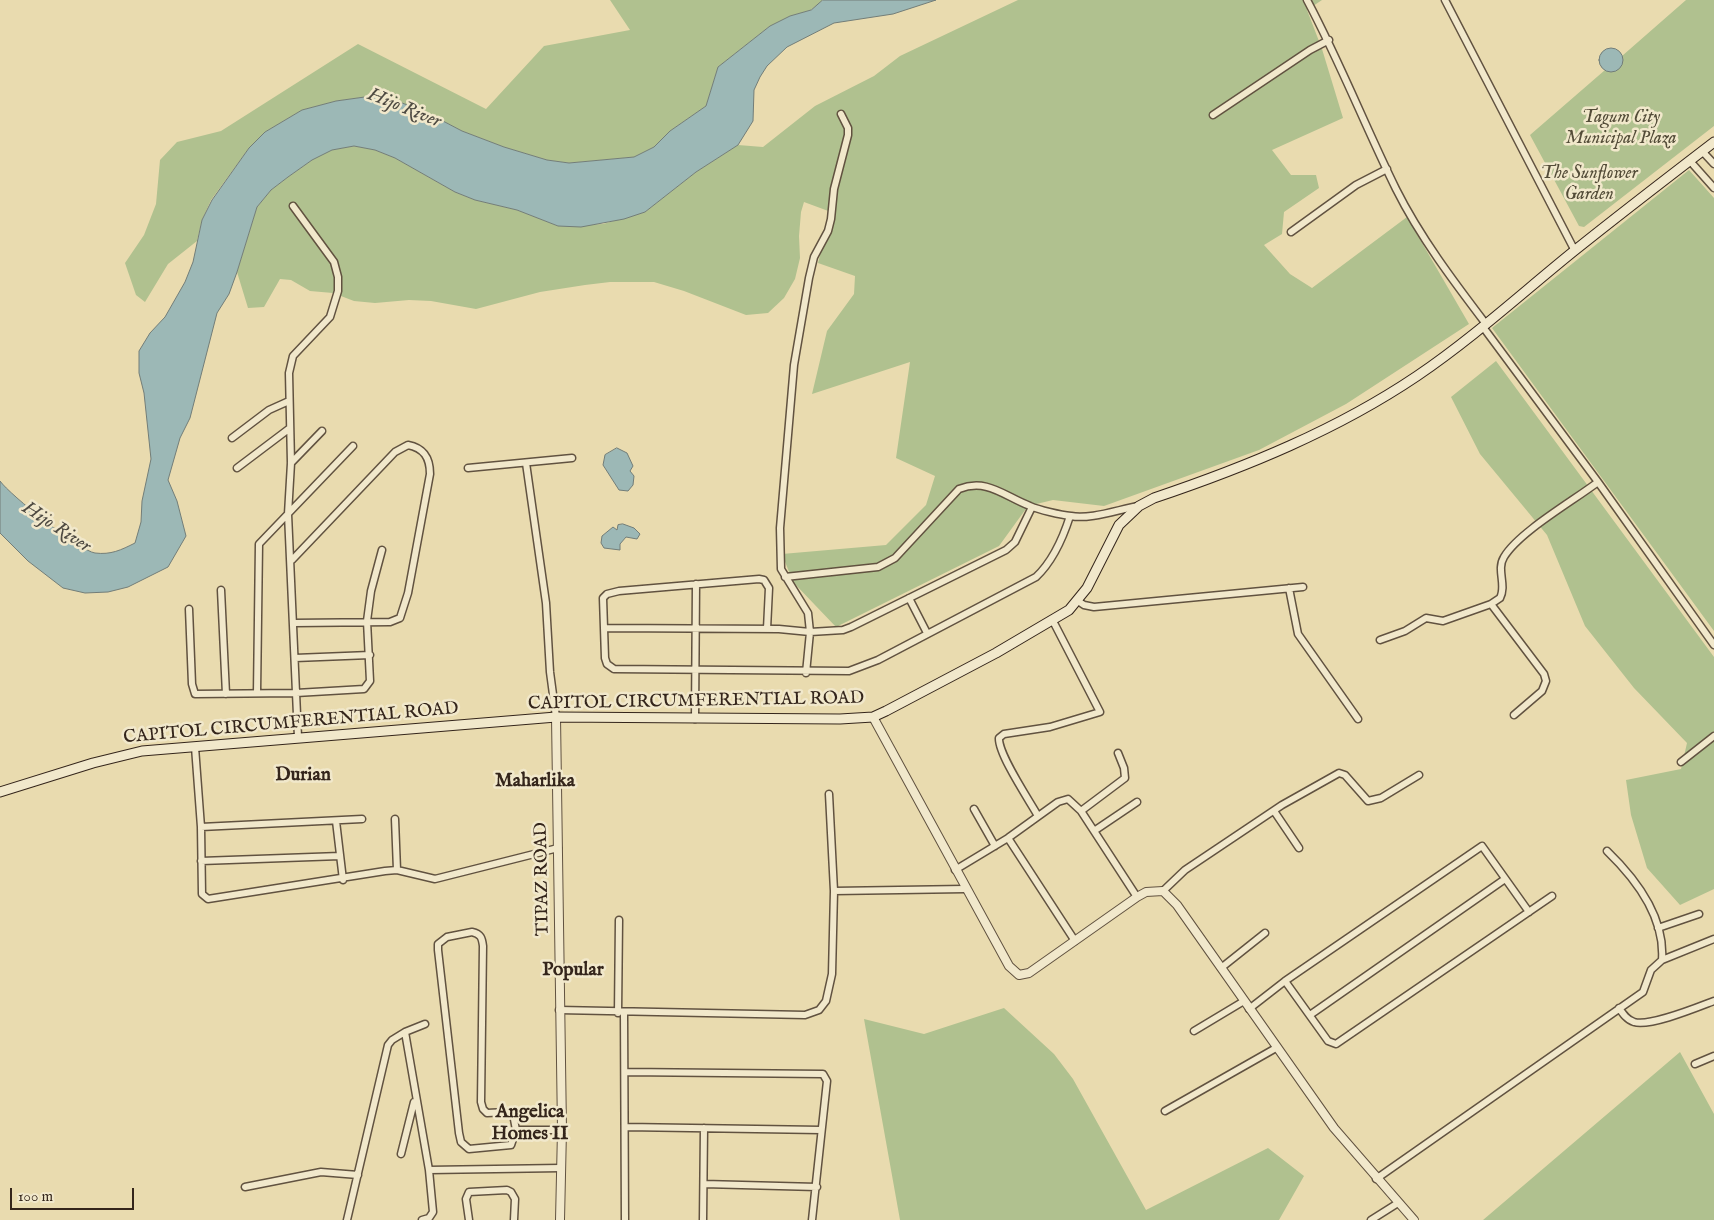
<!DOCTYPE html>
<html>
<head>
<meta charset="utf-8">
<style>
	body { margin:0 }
	#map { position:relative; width:1714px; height:1220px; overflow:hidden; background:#e9dbaf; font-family:"IM FELL English",serif }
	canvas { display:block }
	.scale { position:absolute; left:10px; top:1188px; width:124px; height:22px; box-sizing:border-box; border:2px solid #34251b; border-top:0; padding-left:6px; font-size:15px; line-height:18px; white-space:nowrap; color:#34251b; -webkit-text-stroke:4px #f1e8cb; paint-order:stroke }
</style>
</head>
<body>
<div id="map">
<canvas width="1714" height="1220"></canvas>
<div class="scale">100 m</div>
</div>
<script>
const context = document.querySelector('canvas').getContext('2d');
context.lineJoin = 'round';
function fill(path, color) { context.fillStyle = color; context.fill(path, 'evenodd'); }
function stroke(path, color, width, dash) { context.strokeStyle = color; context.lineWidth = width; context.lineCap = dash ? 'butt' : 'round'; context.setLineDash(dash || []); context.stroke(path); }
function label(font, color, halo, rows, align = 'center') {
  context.font = font + ' "IM FELL English",serif'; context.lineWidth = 5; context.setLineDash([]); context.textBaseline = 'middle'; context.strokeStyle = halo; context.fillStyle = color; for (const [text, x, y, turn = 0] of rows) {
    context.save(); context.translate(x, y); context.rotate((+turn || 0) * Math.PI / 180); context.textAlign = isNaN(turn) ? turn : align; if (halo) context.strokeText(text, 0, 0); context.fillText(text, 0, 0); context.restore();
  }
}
fill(new Path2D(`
	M610,0H823L811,10L790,16L770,26L718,67L706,106L670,131L654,147L634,157L569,163L547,160L504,147L462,131L422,110L379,95L336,101L302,110L265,132L249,148L211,200L202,220L197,241L168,264L145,302L136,295L125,263L144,235L156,204L160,160L177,142L221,131L358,44L486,109L544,46L630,30Z
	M1018,0H1322L1307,10L1322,49L1343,118L1272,150L1291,175H1316L1319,188L1284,212L1282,234L1264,245L1290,274L1312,288L1407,217L1469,324L1346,404L1259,450L1104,506L1053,500L1028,506L999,546L836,627L793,582L782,554L886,545L926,505L935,476L896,458L910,362L812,394L827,331L854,294L855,276L818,263L831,212L804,202L801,212L799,236L800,258L795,279L784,298L768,313L746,315L684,291L654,282H610L585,285L540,292L476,309L431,301L409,300L375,303L354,301L333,293L310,291L291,280L280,279L264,307L248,308L237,272L257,207L271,190L288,177L312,160L332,150L354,146L375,150L395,158L455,192L475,200L517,210L558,226L603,224L645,212L696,172L738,145L763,147L815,106L874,76L900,56Z
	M1686,0H1714V126L1584,227L1579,226L1530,135L1605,70L1619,68L1622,56Z
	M1689,170L1714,198V631L1492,328Z
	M1496,361L1714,657V889L1680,905L1647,868L1631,815L1626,780L1681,769L1687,743L1634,688L1585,626L1547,535L1480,454L1451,397Z
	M1004,1008L1054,1054L1073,1079L1146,1210L1268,1148L1304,1176L1279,1220H900L864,1019L924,1034Z
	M1680,1052L1714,1114V1220H1483Z`), '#b0c18f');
const water = new Path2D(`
	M823,0H936L893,14L834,23L787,47L767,66L760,77L754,90L753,121L738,145L696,172L645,212L624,219L581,227L558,226L517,210L475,200L455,192L395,158L375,150L354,146L332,150L312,160L288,177L271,190L257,207L237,272L229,294L217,313L190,418L180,438L168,480L177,501L186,536L168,567L128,587L108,592L85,593L63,588L28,561L0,533V481C10,495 80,551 95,553C111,555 121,550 135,543L141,522L142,501L151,459L144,393L139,373V351L150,333L165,317L185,282L193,262L202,220L212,200L249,148L265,132L302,110L336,101L379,95L422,110L462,131L504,147L547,160L569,163L634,157L654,147L670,131L706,106L718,67L770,26L790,16L811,10Z
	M1599 60a12 12 0 1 1 24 0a12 12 0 1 1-24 0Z
	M617,448L627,453L633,466L630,471L634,476L633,485L628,491L619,490L603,465L605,455Z
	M623,524L634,528L640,534L637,539L626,537L620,544V550L604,548L601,543L602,536L613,527L617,530L618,525Z`);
fill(water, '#9cb8b6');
stroke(water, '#727d78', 1);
const minor = new Path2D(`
	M1307,0C1340,62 1365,126 1396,189C1420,237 1454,282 1486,324
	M1445,0L1575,251
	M841,114L848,128V135L834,189L831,219L828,231L814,257L809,278L794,365L780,528L781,569L808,613L810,632L843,630L851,627L1006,550L1015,542L1032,507
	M1213,115L1310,50L1329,40
	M1702,151L1714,164
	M1690,161L1714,188
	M293,206L334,262L338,277V291L330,317L293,356L289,373L291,463L288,514L298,737
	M1291,232L1356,185L1387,169
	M1483,327L1598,482L1714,645
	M232,438L269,410L289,401
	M291,463L322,431
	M526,463L546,603L550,672L556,717
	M237,468L290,428
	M468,468L572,458
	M292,560L395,452L408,445C424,448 430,458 430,474L408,593L400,618L390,622L294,623
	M785,577L878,567L895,558L959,489C987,478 1004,496 1030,506C1039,510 1061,515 1071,516C1089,520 1120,509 1139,506
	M1289,588L1298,634L1358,719
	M221,590L226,694
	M909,598L927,633
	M1078,601L1084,605L1094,607L1303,587
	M1491,604L1544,674L1546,681L1542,691L1514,715
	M189,609L192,684L195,694L296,693L364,689L370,681L367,621L371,591L382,550
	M605,628L779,629L810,632L806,673
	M767,629L769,588L764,580L759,579L619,591L607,594L603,598L605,658L607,664L614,669L849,671L878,660L1036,577C1053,561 1063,538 1070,516
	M1380,640L1405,631L1426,618L1443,621L1491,604L1500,598C1507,585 1496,570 1504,557C1519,532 1573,501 1598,482
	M295,658L370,655
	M257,693L259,544L353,446
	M695,719L696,584
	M195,747L201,827L202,894L208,899L385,871L397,870L435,879L558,848
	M1681,762L1714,736
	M974,809L995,846
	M1081,811L1125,778L1124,768L1118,753
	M1274,811L1299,848
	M1038,816C1029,800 998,754 999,738L1004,734L1050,727L1100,712L1053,621
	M395,819L397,870
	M336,821L343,880
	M201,827L362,819
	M1094,831L1137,802
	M1008,838L1075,941
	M201,861L340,856
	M955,870L1008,838L1058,802L1068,799L1081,811L1137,897
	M834,891L965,889
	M1163,891L1185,870L1282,805L1339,773L1345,775L1368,801L1381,798L1419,775
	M1658,928L1699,914
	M472,932C481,934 482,938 483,946L481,1102L483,1109L487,1113L507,1112L513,1114L516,1130L511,1145L469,1149L461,1142L459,1133L438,950V944L447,937Z
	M1662,960L1714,939
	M1221,968L1265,933
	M1285,981L1328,1041L1336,1044L1552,896
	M1619,1008C1623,1014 1627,1020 1634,1022C1650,1027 1698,1007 1714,1001
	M1249,1009L1285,981L1482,846L1529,912
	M559,1010L805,1015L819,1010L826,1001L832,974L834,891L829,794
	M618,1013L619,920
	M624,1013L625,1220
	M1310,1015L1505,879
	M1194,1031L1244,1001
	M405,1032L425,1024
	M1695,1064L1714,1056
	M626,1072L823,1074L827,1081L812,1220
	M1165,1111L1276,1048
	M626,1127L821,1130
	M516,1130H562
	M401,1154L414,1102
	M1376,1179L1643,992L1651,970L1662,960C1665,918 1636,879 1607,851
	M704,1184L817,1187
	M245,1187L321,1172L358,1175
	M347,1220L388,1045L392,1040L405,1032L429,1170
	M422,1220L429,1218L433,1212L429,1170L561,1168
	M469,1220L466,1199L469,1192L507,1190L511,1192L515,1199L514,1220
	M703,1220L704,1128
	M1371,1220L1398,1203`);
const tertiary = new Path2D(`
	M556,717L562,1130L560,1220
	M873,717L1009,966L1019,975L1029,973L1137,897L1146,892L1163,891L1177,905L1334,1128L1414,1220`);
const secondary = new Path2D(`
	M0,792L93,763L142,751L556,717L840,719L873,717L886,711L996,653L1069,610L1087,588L1119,525L1139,506L1154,498C1246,467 1337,430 1417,376C1473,338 1522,293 1574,251C1620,214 1667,178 1714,142`);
stroke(minor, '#615240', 9);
stroke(tertiary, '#615240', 10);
stroke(secondary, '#34251b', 11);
stroke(minor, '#f1e8cb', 6);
stroke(tertiary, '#f1e8cb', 8);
stroke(secondary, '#f1e8cb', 9);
label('italic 18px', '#534c38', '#f1e8cb', [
	["Tagum City",1621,118],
	["Municipal Plaza",1621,139],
	["The Sunflower",1589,174],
	["Garden",1589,195]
]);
label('18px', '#34251b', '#f1e8cb', [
	["CAPITOL CIRCUMFERENTIAL ROAD",696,702,-1],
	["CAPITOL CIRCUMFERENTIAL ROAD",291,724,-5],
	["TIPAZ ROAD",543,879,-91]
]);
label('italic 19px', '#4e4a42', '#f1e8cb', [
	["Hijo River",404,109,22],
	["Hijo River",56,528,33]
]);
label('bold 19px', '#34251b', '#f1e8cb', [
	["Durian",303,776],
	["Maharlika",535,782],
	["Popular",573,971],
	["Angelica",530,1113],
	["Homes II",530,1135]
]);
</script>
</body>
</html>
